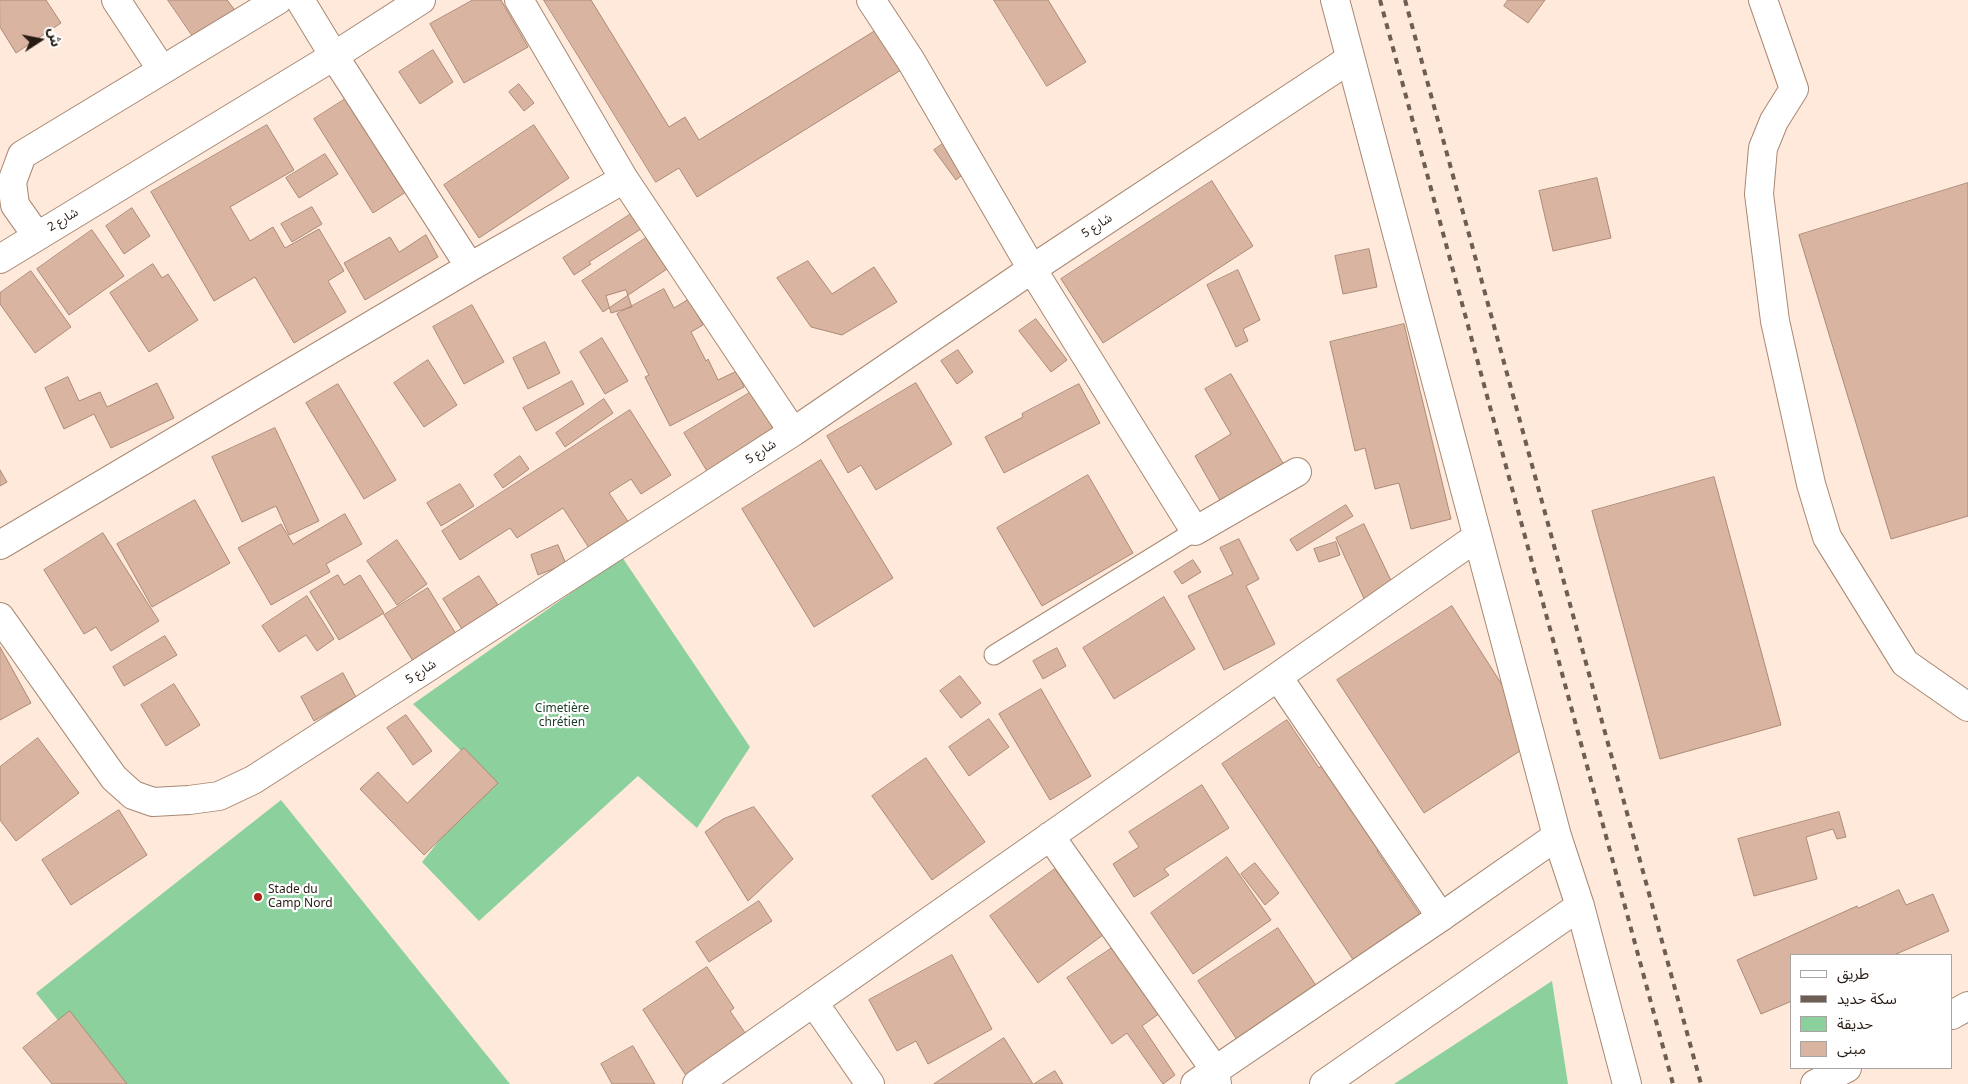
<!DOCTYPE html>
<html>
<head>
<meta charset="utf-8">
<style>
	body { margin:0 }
	#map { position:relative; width:1968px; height:1084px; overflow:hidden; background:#fee9db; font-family:"Noto Sans","Noto Sans Arabic",sans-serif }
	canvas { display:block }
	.legend { position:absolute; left:1790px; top:954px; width:162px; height:115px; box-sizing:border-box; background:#fff; border:1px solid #a9a4a1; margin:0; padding:6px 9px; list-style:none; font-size:15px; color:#271b13 }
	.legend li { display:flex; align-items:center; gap:10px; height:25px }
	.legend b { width:25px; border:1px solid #a9a4a1 }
	.north { position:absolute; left:15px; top:15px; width:50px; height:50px; -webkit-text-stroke:4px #fff; paint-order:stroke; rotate:79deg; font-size:14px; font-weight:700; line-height:20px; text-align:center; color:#271b13 }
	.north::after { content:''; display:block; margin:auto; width:18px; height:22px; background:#271b13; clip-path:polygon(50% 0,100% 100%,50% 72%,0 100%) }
</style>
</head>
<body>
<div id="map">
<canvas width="1968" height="1084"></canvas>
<ul class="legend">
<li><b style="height:6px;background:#fff"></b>طريق</li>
<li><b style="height:6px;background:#6d5e54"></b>سكة حديد</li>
<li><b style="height:14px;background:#8cd19d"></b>حديقة</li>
<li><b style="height:14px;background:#d8b4a1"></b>مبنى</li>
</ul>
<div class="north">ش</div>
</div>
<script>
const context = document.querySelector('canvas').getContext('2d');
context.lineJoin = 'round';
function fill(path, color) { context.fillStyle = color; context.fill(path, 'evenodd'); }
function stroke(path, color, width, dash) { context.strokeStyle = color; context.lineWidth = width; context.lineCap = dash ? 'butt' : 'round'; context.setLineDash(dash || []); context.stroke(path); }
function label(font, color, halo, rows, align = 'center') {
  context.font = font + ' "Noto Sans","Noto Sans Arabic",sans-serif'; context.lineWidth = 4.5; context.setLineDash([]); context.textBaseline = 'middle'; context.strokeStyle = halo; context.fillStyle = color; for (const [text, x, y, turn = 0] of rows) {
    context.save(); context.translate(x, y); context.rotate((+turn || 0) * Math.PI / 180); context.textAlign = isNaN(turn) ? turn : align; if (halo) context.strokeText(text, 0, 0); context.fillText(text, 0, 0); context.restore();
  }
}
fill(new Path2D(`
	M622,557L750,747L697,828L638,776L479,921L422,862L489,778L413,704Z
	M281,800L510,1084H109L36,993Z
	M1552,981L1568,1084H1394Z`), '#8cd19d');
const building = new Path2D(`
	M0,0H46L61,23L16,53L0,27Z
	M168,0H227L237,13L197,42Z
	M473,0H501L528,47L464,83L430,24Z
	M544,0H591L669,127L685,117L699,140L876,30L901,70L697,197L679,168L656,182Z
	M994,0H1048L1086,62L1047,86Z
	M1508,0H1545L1528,23L1504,6Z
	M433,50L453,82L420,104L399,72Z
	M519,84L534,103L524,111L509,92Z
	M350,96L409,190L373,213L314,119Z
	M267,125L294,170L230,207L250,241L273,227L285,248L319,229L344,271L328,281L346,312L294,343L255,277L214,301L151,192Z
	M534,125L569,178L479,238L444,185Z
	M944,143L966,172L956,180L934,150Z
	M325,154L338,174L299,198L286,178Z
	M1597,178L1611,238L1553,251L1539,191Z
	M1212,181L1253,246L1103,343L1061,279Z
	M1968,183V516L1891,539L1799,235Z
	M312,207L322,224L292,242L281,224Z
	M132,208L150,236L124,254L106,226Z
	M634,212L644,227L589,262L591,264L574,275L563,258Z
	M92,230L124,276L69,315L37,269Z
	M426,235L438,257L365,300L344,263L390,237L399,252Z
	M646,238L667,269L603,312L582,281Z
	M1369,249L1377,287L1343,294L1335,256Z
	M808,261L832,294L874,267L897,302L842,335L811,327L777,278Z
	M153,264L162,278L168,274L198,320L149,352L110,293Z
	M1238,270L1260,320L1243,329L1248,341L1236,347L1207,285Z
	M31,271L71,327L35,353L0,304V293Z
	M664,289L674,308L689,299L703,325L691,332L706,361L708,359L718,380L737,371L744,387L670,426L645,377L649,375L617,314Z
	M626,290L632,307L611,313L606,296Z
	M472,305L504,362L464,384L433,327Z
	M1036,319L1067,360L1051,372L1019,331Z
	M1404,324L1451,519L1411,529L1399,483L1375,489L1365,448L1355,451L1330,342Z
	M602,338L628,381L605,394L580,352Z
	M545,342L560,373L528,389L513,358Z
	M958,350L973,372L957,384L941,361Z
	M428,360L457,405L424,427L394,383Z
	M1231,374L1284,465L1221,502L1195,456L1231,434L1205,389Z
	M68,377L79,401L100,392L107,407L157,383L174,418L111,448L94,414L64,429L45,388Z
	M572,381L584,404L536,431L523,408Z
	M916,383L952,444L876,490L861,465L848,473L827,436Z
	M338,384L396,480L364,499L306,403Z
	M1079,384L1100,423L1004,473L985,437L1023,417L1022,414Z
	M751,392L780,440L713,481L684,433Z
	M604,399L613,413L565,447L556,433Z
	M630,410L671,475L641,494L631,479L609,493L631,526L591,551L563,508L517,538L510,528L460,560L442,531Z
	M275,428L319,521L289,535L276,506L242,522L212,457Z
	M520,456L529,469L503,488L494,475Z
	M821,460L893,578L814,627L742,509Z
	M0,470L7,482L0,486Z
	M1088,475L1133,553L1042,606L997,528Z
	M1714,477L1781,725L1660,759L1592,511Z
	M460,484L474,506L441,526L427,503Z
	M195,500L230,563L152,607L117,544Z
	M1346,505L1353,516L1297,551L1290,540Z
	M345,514L362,544L326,564L330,572L271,605L238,548L281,524L293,544Z
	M1364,524L1396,591L1367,605L1336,538Z
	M103,533L159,621L111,651L96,627L84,634L44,570Z
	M1239,539L1259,579L1246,586L1275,644L1224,670L1188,596L1233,574L1220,548Z
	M397,540L427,584L397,605L367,561Z
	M1336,542L1340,555L1319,562L1314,549Z
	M558,545L566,564L538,575L531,555Z
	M1193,560L1201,572L1182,584L1174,572Z
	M338,575L344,585L360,575L384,613L339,640L310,592Z
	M479,576L498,605L462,629L443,599Z
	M428,588L456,634L413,661L384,615Z
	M307,596L334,639L317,651L306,635L279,652L262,626Z
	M1164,597L1195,649L1114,699L1083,648Z
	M1452,606L1537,740L1424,813L1337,680Z
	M165,636L177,655L124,686L113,667Z
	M0,647L31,703L0,720Z
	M1057,648L1066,666L1043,679L1033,661Z
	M343,673L356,697L314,721L301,697Z
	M960,676L981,703L961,718L940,691Z
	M174,684L200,725L166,746L141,705Z
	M1041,689L1091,776L1050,800L999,714Z
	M406,715L432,751L413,765L387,728Z
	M989,719L1009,747L969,776L949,747Z
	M1287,720L1319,768L1326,763L1382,848L1377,851L1425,922L1358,967L1222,764Z
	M38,738L79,793L16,841L0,820V767Z
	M464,748L498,783L424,855L360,789L378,772L407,803Z
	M926,758L985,842L932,880L872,796Z
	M1202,785L1229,828L1164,869L1169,875L1134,897L1113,864L1139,847L1129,832Z
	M754,807L793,859L748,901L705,832L723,819Z
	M119,810L147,855L71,905L42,860Z
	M1839,812L1846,837L1837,839L1833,829L1806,837L1817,879L1754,896L1738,839Z
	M1227,857L1271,920L1193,974L1151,913Z
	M1255,863L1279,893L1265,905L1241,874Z
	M1055,869L1103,935L1038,983L990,916Z
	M1899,890L1906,905L1933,894L1949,931L1894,955H1792V1001L1761,1014L1737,960L1857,906L1858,908Z
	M759,901L772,921L709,962L696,942Z
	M1278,928L1319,990L1240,1044L1198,981Z
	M1115,946L1160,1013L1142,1026L1175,1075L1163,1084L1127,1033L1112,1044L1067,978Z
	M952,955L992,1029L928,1064L916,1041L897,1051L869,1000Z
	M707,967L734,1008L730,1011L748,1037L687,1077L643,1010Z
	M70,1011L127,1084H52L23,1048Z
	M1004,1038L1033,1084H934Z
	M633,1046L655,1084H612L601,1064Z
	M1055,1071L1063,1084H1034Z`);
fill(building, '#d8b4a1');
stroke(building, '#ac8a77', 1);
const lane = new Path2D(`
	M994,655L1195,531`);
const street = new Path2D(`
	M116,0L162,70
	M300,0L334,56L470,267
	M519,0L624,179L793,432
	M871,0L911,61L1032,269L1195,531L1297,472
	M1763,0L1794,89L1774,121L1763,148L1759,194L1775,321L1811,484L1827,537L1905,663L1968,707
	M37,236L15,205L12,182L22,155L278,0
	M0,259L334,56L421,0
	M0,545L470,267L624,179
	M0,617L114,778L133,795L153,802L189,800L219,796L253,780L793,432L1032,269L1350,59
	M1278,677L1441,917
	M1050,836L1215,1070L1217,1084
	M814,1003L870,1084
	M697,1084L1477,537`);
const secondary = new Path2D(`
	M1335,0L1557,836L1580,906L1627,1084
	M1195,1084L1441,917L1557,836
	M1324,1084L1580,906`);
const highway = new Path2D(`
	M1952,1015L1968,1006
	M1815,1084L1847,1068`);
stroke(lane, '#a88872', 21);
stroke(street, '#a88872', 30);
stroke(secondary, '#a88872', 30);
stroke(highway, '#a88872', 30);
stroke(lane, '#fff', 19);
stroke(street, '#fff', 28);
stroke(secondary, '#fff', 28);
stroke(highway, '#fff', 28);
stroke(new Path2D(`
	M1380,0L1673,1084
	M1405,0L1701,1084`), '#6d5e54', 4, [6, 6]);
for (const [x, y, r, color] of [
	[258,897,5,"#af1f17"]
]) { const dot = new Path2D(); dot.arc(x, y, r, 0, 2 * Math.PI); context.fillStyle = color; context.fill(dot); stroke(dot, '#fff', 2); }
label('12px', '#271b13', '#fff', [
	["شارع 2",63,220,-31],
	["شارع 5",1097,226,-33],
	["شارع 5",761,452,-33],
	["شارع 5",421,672,-33]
]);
label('12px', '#183b22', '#fff', [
	["Cimetière",562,709],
	["chrétien",562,723]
]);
label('12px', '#271b13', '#fff', [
	["Stade du",268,890],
	["Camp Nord",268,904]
], 'left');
</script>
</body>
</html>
